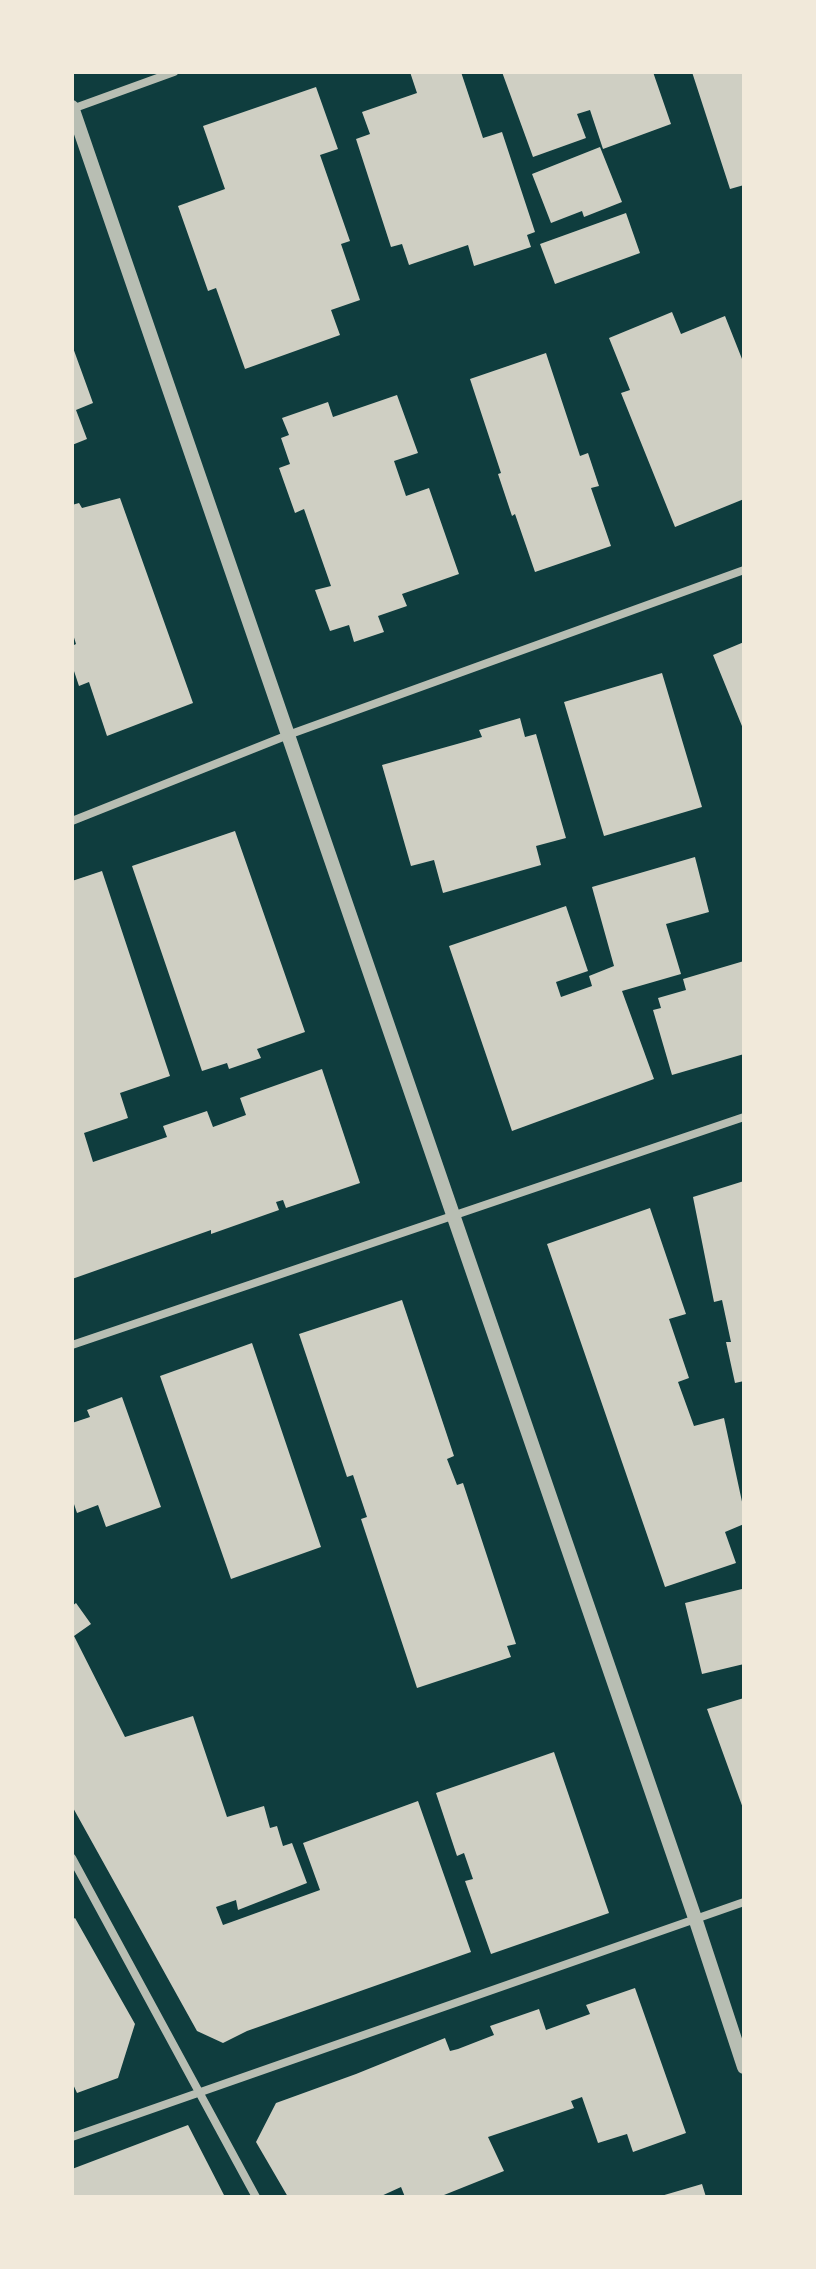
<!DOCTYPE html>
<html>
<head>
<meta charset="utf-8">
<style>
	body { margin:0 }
	#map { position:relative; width:816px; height:2269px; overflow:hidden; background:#0f3d3e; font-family:"DM Sans",sans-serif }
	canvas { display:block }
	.frame { position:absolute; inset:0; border:74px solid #f1e9da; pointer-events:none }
</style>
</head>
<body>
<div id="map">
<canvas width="816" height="2269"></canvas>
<div class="frame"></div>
</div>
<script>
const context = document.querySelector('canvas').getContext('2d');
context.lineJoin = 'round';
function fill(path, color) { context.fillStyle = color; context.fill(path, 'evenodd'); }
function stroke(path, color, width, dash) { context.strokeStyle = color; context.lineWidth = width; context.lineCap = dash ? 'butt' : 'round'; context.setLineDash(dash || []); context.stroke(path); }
fill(new Path2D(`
	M410,72H461L483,138L502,132L535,232L527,235L531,247L474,266L468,245L409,265L402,244L391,247L356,139L370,134L362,112L417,93Z
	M502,72H653L671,124L603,149L590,110L577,114L586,138L533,157Z
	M692,72H744V185L730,189Z
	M316,87L338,149L320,155L350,241L341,244L360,300L331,310L340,335L245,369L216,288L208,291L178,206L225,189L203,126Z
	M600,147L622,202L584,217L582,211L551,223L532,174Z
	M626,213L640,253L555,284L540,244Z
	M672,312L681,334L725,316L744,364V499L675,527L621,393L630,390L609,338Z
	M72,345L93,403L76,410L87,439L72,445Z
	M546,353L580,456L588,453L599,486L591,488L611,546L535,572L515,514L512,516L498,474L501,473L470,379Z
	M397,395L418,453L394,461L406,496L429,488L459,574L402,594L407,606L378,616L384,632L354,642L349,625L330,631L315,590L331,586L304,509L295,513L279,468L290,464L281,438L289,435L282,418L328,402L333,417Z
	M120,498L193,703L107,736L89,682L79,686L72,665V646L76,644L72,631V505L79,503L82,508Z
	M744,642V731L713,655Z
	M662,673L702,807L604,836L564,702Z
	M520,718L525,737L536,734L566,838L536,846L541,865L443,893L434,860L411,866L382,765L482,737L479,730Z
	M235,831L305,1032L257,1049L261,1058L229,1069L227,1063L202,1071L132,866Z
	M695,857L709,912L666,924L681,974L622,991L654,1079L512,1131L449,946L566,906L588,971L556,982L561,997L592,986L589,976L614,966L592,887Z
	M102,871L170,1076L120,1093L128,1118L84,1133L93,1162L167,1137L163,1126L207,1111L213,1127L246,1115L240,1098L322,1069L360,1183L286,1208L283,1200L276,1202L279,1210L211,1234V1230L72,1279V881Z
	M744,961V1054L672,1075L653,1010L661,1008L658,998L686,990L683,979Z
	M744,1181V1381L735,1383L726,1342H731L722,1300L714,1302L693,1197Z
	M650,1208L686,1314L669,1319L689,1378L678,1382L694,1426L724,1418L744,1511V1524L725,1532L736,1563L665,1587L547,1244Z
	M402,1300L454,1456L447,1459L457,1485L463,1483L516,1644L507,1646L511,1657L417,1688L361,1519L367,1517L353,1475L347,1477L299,1334Z
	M252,1343L321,1547L231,1579L160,1376Z
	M122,1397L161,1507L106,1527L98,1505L77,1513L72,1498V1423L90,1417L87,1410Z
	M742,1589L744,1664L702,1674L685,1603Z
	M76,1603L91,1624L74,1636L125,1737L193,1716L227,1817L264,1806L270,1828L277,1826L283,1846L292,1843L307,1883L238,1910L236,1900L216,1907L223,1925L320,1890L303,1843L418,1801L471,1952L247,2031L223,2043L197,2031L72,1806V1606Z
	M744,1698V1811L707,1709Z
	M554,1752L609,1913L491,1954L465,1881L473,1879L464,1853L457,1856L436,1793Z
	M75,1918L135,2024L118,2078L77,2093L72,2082V1920Z
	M635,1988L686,2133L633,2152L627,2134L598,2143L582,2097L571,2101L574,2108L488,2137L504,2171L439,2197H405L401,2187L379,2197H288L256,2142L276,2103L356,2074L445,2038L450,2051L458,2049L494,2035L490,2026L539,2009L546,2030L590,2014L586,2005Z
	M188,2125L225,2197H72V2169Z
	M702,2184L706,2197H661V2196Z`), '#cfcfc3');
stroke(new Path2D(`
	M72,109L174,72
	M72,821L288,735L744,570
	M72,1345L744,1117
	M72,1858L256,2197
	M72,2137L744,1902`), '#b8beb3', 8);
stroke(new Path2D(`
	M72,107L695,1918L744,2067`), '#b8beb3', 14);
</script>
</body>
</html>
